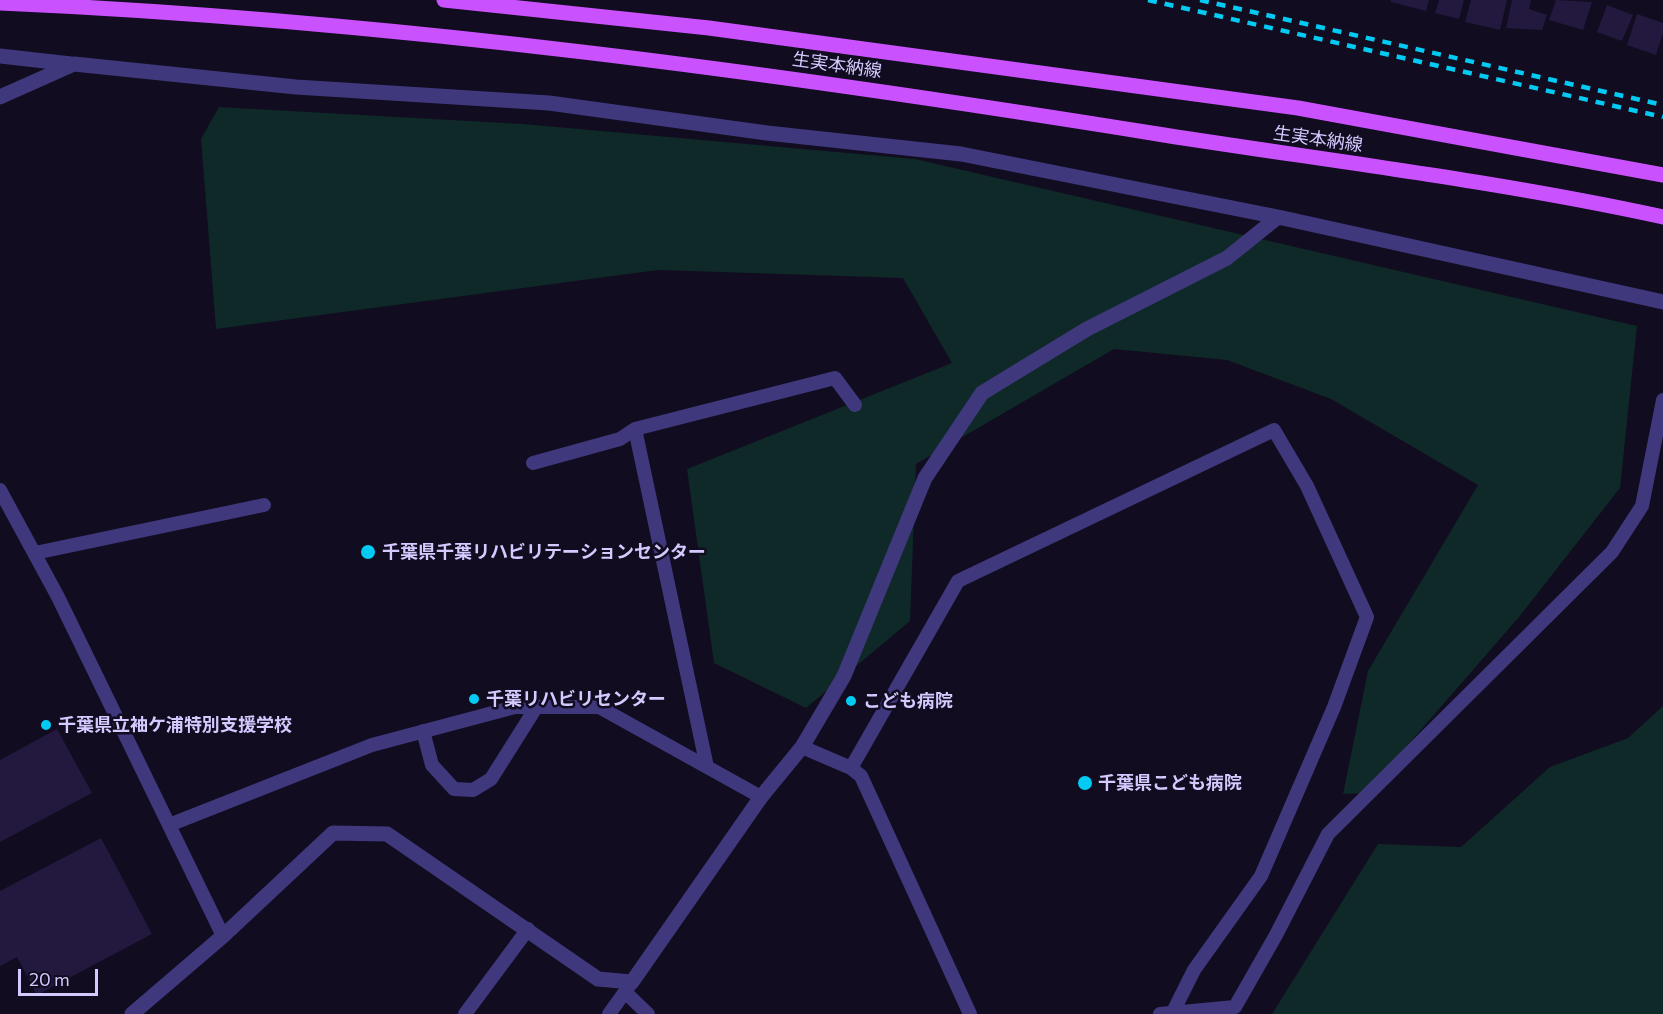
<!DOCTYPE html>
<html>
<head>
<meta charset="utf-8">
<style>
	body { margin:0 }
	#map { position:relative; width:1663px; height:1014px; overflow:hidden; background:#110c1f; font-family:Commissioner,sans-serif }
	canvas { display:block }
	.scale { position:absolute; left:18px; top:969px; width:80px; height:27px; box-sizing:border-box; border:3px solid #d4caff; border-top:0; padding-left:8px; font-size:18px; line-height:21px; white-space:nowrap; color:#d4caff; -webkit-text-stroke:4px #110c1f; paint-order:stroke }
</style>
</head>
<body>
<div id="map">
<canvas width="1663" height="1014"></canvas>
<div class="scale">20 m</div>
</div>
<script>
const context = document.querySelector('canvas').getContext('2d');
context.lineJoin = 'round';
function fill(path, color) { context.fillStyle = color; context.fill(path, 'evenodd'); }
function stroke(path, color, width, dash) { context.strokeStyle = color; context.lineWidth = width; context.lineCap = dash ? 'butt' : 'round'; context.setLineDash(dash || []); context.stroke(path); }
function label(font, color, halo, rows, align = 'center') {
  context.font = font + ' Commissioner,"Noto Sans JP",sans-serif'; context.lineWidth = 5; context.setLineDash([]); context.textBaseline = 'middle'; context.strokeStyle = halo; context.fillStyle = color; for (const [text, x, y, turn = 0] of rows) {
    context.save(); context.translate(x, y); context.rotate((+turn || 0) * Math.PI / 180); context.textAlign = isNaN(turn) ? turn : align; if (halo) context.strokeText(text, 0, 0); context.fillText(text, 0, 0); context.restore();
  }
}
fill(new Path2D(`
	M219,107L523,124L915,159L1637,326L1620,488L1519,617L1366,793L1343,794L1368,671L1478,485L1331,399L1227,360L1114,349L916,464L910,621L806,708L714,663L687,469L952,363L903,278L658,270L216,329L201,139Z
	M1663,706V1014H1272L1378,844L1461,847L1550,767L1628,738Z`), '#0f2828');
fill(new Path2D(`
	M1391,0H1429L1426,11L1391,2Z
	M1439,0H1464L1459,19L1435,13Z
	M1471,0H1507L1500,30L1465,22Z
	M1512,0H1531L1529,9L1547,15L1542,30L1506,28Z
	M1556,0L1592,2L1583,30L1549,20Z
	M1607,5L1633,15L1622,41L1597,32Z
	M1637,14L1663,23V33L1656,55L1627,45Z
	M57,729L92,793L0,842V760Z
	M101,838L152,934L37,995L17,957L0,966V891Z`), '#23193f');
stroke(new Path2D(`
	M635,429L707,767
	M533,463L620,439L635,429L835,378L855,405
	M0,490L58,597L223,936
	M35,553L264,505
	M423,731L432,765L454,789L473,790L491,779L537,706
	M802,747L851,768L861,776L970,1014
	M851,768L958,581L1274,430L1307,486L1367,617L1334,707L1261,876L1194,970L1173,1012
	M169,825L372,745L515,707H599L761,797
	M625,992L648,1014
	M465,1014L528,929
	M609,1014L632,982
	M1160,1014L1235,1007L1276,935L1328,834L1612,552L1642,506L1663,400`), '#3f387d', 14);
stroke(new Path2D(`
	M0,56L71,64
	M0,97L74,64L296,87L549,103L767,133L961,154L1278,217
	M132,1014L223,936L333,833L387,834L598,979L632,982L761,797L802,747L844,676L925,478L982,393L1087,329L1227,258L1278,217L1663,302`), '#3f387d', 15);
stroke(new Path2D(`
	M444,0L709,28L1298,108L1663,175
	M0,3C390,20 779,73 1164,135C1330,161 1498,181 1663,217`), '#c952fe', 15);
stroke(new Path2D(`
	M1148,0L1663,117
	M1200,0L1663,105`), '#02caf3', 4.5, [9, 8]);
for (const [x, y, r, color] of [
	[368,552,8,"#02caf3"],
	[474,699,6,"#02caf3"],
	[851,701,6,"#02caf3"],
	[46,725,6,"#02caf3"],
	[1085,783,8,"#02caf3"]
]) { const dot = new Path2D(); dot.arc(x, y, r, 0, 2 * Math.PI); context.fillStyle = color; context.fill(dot); stroke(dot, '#110c1f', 2); }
label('18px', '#d4caff', '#110c1f', [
	["生実本納線",837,65,8],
	["生実本納線",1318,139,8]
]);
label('bold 18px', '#d4caff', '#110c1f', [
	["千葉県千葉リハビリテーションセンター",382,552],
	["千葉リハビリセンター",486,699],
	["こども病院",863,701],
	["千葉県立袖ケ浦特別支援学校",58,725],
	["千葉県こども病院",1098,783]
], 'left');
</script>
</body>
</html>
